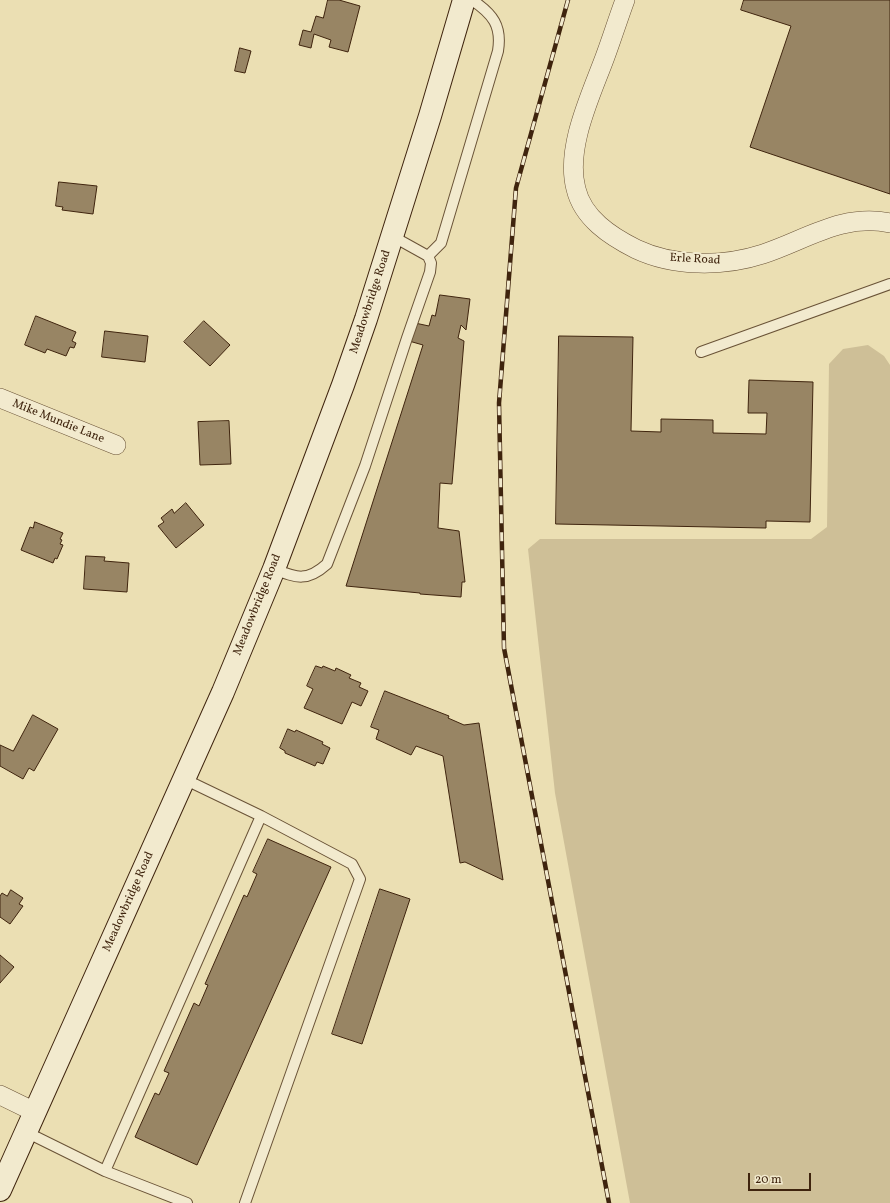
<!DOCTYPE html>
<html>
<head>
<meta charset="utf-8">
<style>
	body { margin:0 }
	#map { position:relative; width:890px; height:1203px; overflow:hidden; background:#ebdfb3; font-family:Vollkorn,serif }
	canvas { display:block }
	.scale { position:absolute; left:748px; top:1173px; width:63px; height:18px; box-sizing:border-box; border:2px solid #3f240e; border-top:0; padding-left:5px; font-size:12px; line-height:14px; white-space:nowrap; color:#3f240e; -webkit-text-stroke:3px #f2eace; paint-order:stroke }
</style>
</head>
<body>
<div id="map">
<canvas width="890" height="1203"></canvas>
<div class="scale">20 m</div>
</div>
<script>
const context = document.querySelector('canvas').getContext('2d');
context.lineJoin = 'round';
function fill(path, color) { context.fillStyle = color; context.fill(path, 'evenodd'); }
function stroke(path, color, width, dash) { context.strokeStyle = color; context.lineWidth = width; context.lineCap = dash ? 'butt' : 'round'; context.setLineDash(dash || []); context.stroke(path); }
function label(font, color, halo, rows, align = 'center') {
  context.font = font + ' Vollkorn,serif'; context.lineWidth = 4; context.setLineDash([]); context.textBaseline = 'middle'; context.strokeStyle = halo; context.fillStyle = color; for (const [text, x, y, turn = 0] of rows) {
    context.save(); context.translate(x, y); context.rotate((+turn || 0) * Math.PI / 180); context.textAlign = isNaN(turn) ? turn : align; if (halo) context.strokeText(text, 0, 0); context.fillText(text, 0, 0); context.restore();
  }
}
fill(new Path2D(`
	M868,345L884,356L890,365V1203H630L555,793L528,549L540,539H811L827,527L829,364L843,349Z`), '#cebf97');
const building = new Path2D(`
	M328,0H339L360,6L348,52L329,47L331,40L314,34L311,48L299,45L303,30L311,32L316,16L323,18Z
	M744,0H890V194L750,147L791,26L741,10Z
	M240,48L251,51L245,73L235,71Z
	M59,182L97,186L93,214L62,210L63,207L56,206Z
	M440,295L470,299L466,330L461,325L458,338L464,341L452,484L440,483L438,528L459,531L465,582H462L461,597L420,594V593L346,586L423,345L409,341L415,323L429,326L432,315L435,316Z
	M36,316L76,332L72,341L76,343L74,348L70,347L66,356L47,349L45,353L25,345Z
	M204,321L230,345L210,366L184,342Z
	M105,331L148,336L145,362L102,357Z
	M559,336L633,337L631,431L661,432V419L713,420V433L766,434L767,413H748L749,380L813,382L810,522L766,521V528L556,524Z
	M229,421L231,464L200,465L198,422Z
	M186,503L204,525L176,548L158,526L164,522L161,518L172,509L174,513Z
	M35,522L63,533L60,539L62,540L60,544L63,545L57,559L55,558L53,563L21,550L30,527L33,528Z
	M86,556L105,557L104,561L129,563L127,592L84,589Z
	M316,666L322,668L323,666L335,671L336,668L351,675L349,678L361,683L359,687L368,691L361,706L352,702L342,724L304,708L313,689L307,686Z
	M385,691L449,716L448,718L464,725L479,723L503,880L465,862L460,863L443,756L416,746L411,755L376,739L379,730L371,727Z
	M33,715L58,729L34,771L29,768L23,779L0,766V745L13,751Z
	M288,729L295,732L296,730L323,742L322,744L330,748L323,764L317,762L315,766L285,753V751L280,748Z
	M268,839L331,867L197,1165L135,1137L155,1093L159,1095L169,1073L164,1071L194,1003L199,1006L208,985L205,984L244,895L247,897L257,874L253,872Z
	M380,889L410,899L362,1044L332,1034Z
	M11,890L23,898L19,904L23,906L10,924L0,917V896L2,893L7,896Z
	M0,955L14,967L0,983Z`);
fill(building, '#988564');
stroke(building, '#3f240e', 1);
const lane = new Path2D(`
	M428,256L441,243L498,51C502,26 493,14 472,0
	M701,352L890,284
	M274,569C297,578 307,582 327,564L365,466L407,338L430,272L431,263L428,256L392,236
	M184,779L261,816L352,864L360,879L245,1203
	M26,1132L105,1171L187,1203
	M105,1171L261,816`);
const street = new Path2D(`
	M625,0C618,19 612,38 605,57C591,95 565,148 576,189C583,218 610,236 636,249C674,267 723,267 763,254C806,240 842,213 890,223
	M0,398L116,445
	M0,1095L35,1112`);
const secondary = new Path2D(`
	M0,1190L223,692L274,569L343,385L366,319L430,116L464,0`);
stroke(lane, '#6a5337', 12);
stroke(street, '#6a5337', 20);
stroke(secondary, '#3f240e', 24);
stroke(lane, '#f2eace', 10);
stroke(street, '#f2eace', 19);
stroke(secondary, '#f2eace', 22);
const rail = new Path2D(`
	M568,0L516,188L499,403L504,648L609,1203`);
stroke(rail, '#3f240e', 4.5);
stroke(rail, '#f2eace', 3, [9]);
label('12px', '#3f240e', '#f2eace', [
	["Erle Road",695,260,3],
	["Meadowbridge Road",371,302,-72],
	["Mike Mundie Lane",58,422,22],
	["Meadowbridge Road",258,605,-68],
	["Meadowbridge Road",129,902,-66]
]);
</script>
</body>
</html>
